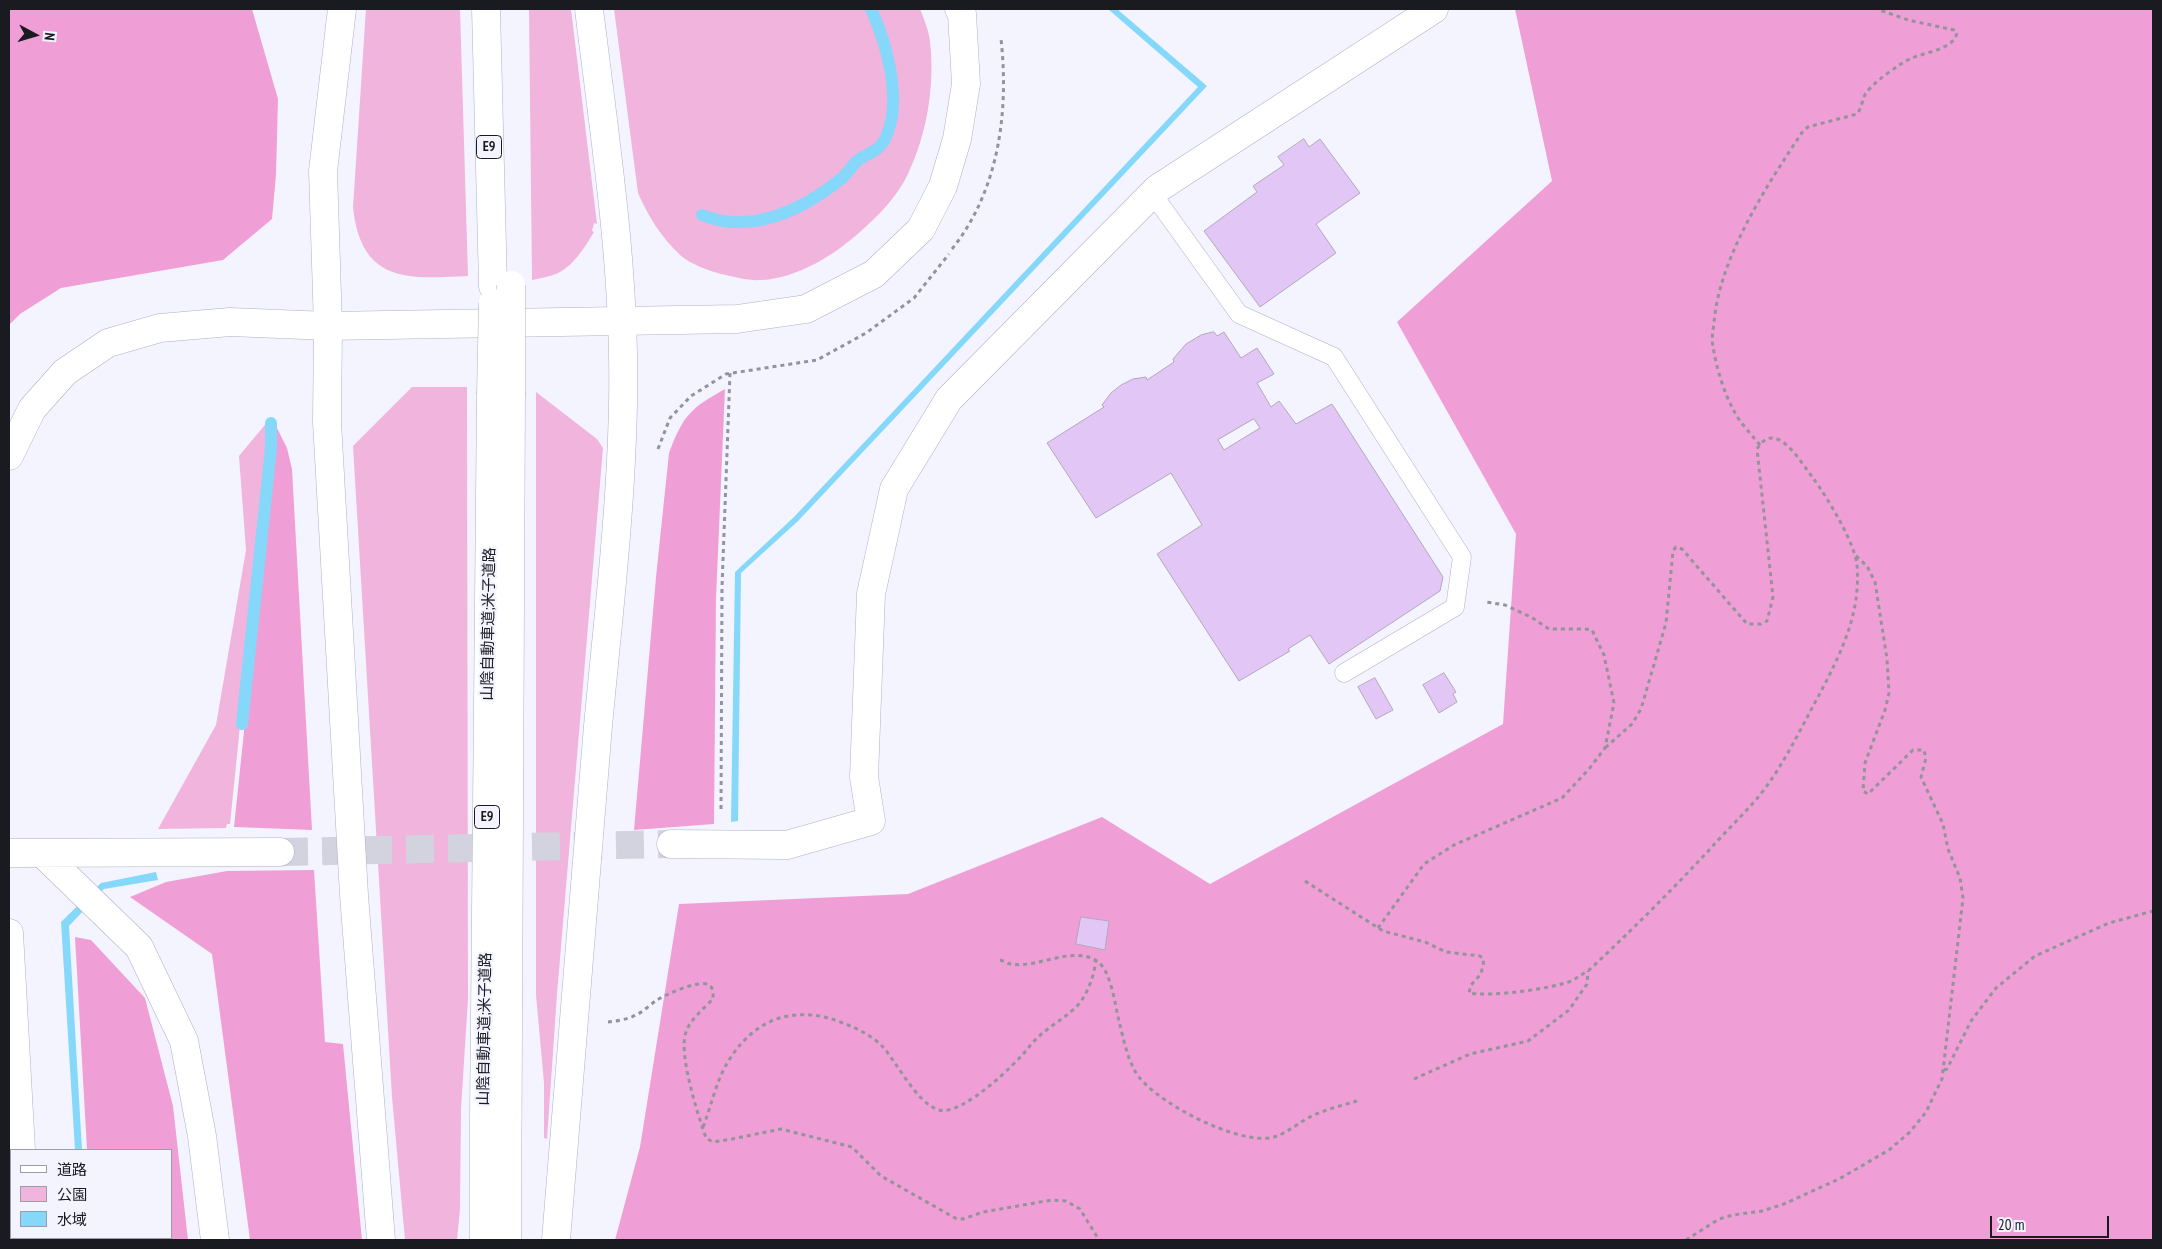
<!DOCTYPE html>
<html>
<head>
<meta charset="utf-8">
<style>
	body { margin:0 }
	#map { position:relative; width:2162px; height:1249px; overflow:hidden; background:#f3f4ff; font-family:"PT Sans Narrow","Noto Sans JP",sans-serif }
	canvas { display:block }
	.frame { position:absolute; inset:0; border:10px solid #1a1b21; pointer-events:none }
	.legend { position:absolute; left:10px; top:1149px; width:162px; height:90px; box-sizing:border-box; background:#f3f4ff; border:1px solid #9c9da6; margin:0; padding:6px 9px; list-style:none; font-size:15px; color:#1a1b21 }
	.legend li { display:flex; align-items:center; gap:10px; height:25px }
	.legend b { width:25px; border:1px solid #9c9da6 }
	.north { position:absolute; left:10px; top:10px; width:50px; height:50px; -webkit-text-stroke:4px #f3f4ff; paint-order:stroke; rotate:96deg; font-size:14px; font-weight:700; line-height:20px; text-align:center; color:#1a1b21 }
	.north::after { content:''; display:block; margin:auto; width:18px; height:22px; background:#1a1b21; clip-path:polygon(50% 0,100% 100%,50% 72%,0 100%) }
	.scale { position:absolute; left:1990px; top:1216px; width:119px; height:22px; box-sizing:border-box; border:2px solid #1a1b21; border-top:0; padding-left:6px; font-size:15px; line-height:18px; white-space:nowrap; color:#1a1b21; -webkit-text-stroke:4px #f3f4ff; paint-order:stroke }
</style>
</head>
<body>
<div id="map">
<canvas width="2162" height="1249"></canvas>
<div class="frame"></div>
<ul class="legend">
<li><b style="height:6px;background:#fff"></b>道路</li>
<li><b style="height:14px;background:#f1b4dc"></b>公園</li>
<li><b style="height:14px;background:#85d8fa"></b>水域</li>
</ul>
<div class="north">N</div>
<div class="scale">20 m</div>
</div>
<script>
const context = document.querySelector('canvas').getContext('2d');
context.lineJoin = 'round';
function fill(path, color) { context.fillStyle = color; context.fill(path, 'evenodd'); }
function stroke(path, color, width, dash) { context.strokeStyle = color; context.lineWidth = width; context.lineCap = dash ? 'butt' : 'round'; context.setLineDash(dash || []); context.stroke(path); }
function label(font, color, halo, rows, align = 'center') {
  context.font = font + ' "PT Sans Narrow","Noto Sans JP",sans-serif'; context.lineWidth = 4.5; context.setLineDash([]); context.textBaseline = 'middle'; context.strokeStyle = halo; context.fillStyle = color; for (const [text, x, y, turn = 0] of rows) {
    context.save(); context.translate(x, y); context.rotate((+turn || 0) * Math.PI / 180); context.textAlign = isNaN(turn) ? turn : align; if (halo) context.strokeText(text, 0, 0); context.fillText(text, 0, 0); context.restore();
  }
}
fill(new Path2D(`
	M366,9H460L468,276C407,279 361,283 353,207Z
	M529,9H571L597,224L594,223L592,231L594,232C585,247 573,267 556,274C548,277 540,278 532,280Z
	M614,9H920C924,19 929,31 930,41C935,87 927,133 908,174C897,197 878,216 860,232C834,255 798,278 762,280C749,281 734,277 721,274C707,270 692,265 680,255C661,237 648,216 638,193Z
	M412,387H467L468,999L461,1109L460,1209L457,1240H405L392,1097L353,446Z
	M536,392L597,439L603,448L557,994L547,1139L544,1138V1083L536,995Z
	M269,420L268,452L230,824H227L226,828L158,829L216,725L246,550L239,456Z`), '#f1b4dc');
fill(new Path2D(`
	M9,9H252L278,99L276,175L272,219L223,260L61,288L20,314L9,325Z
	M1515,9H2153V1240H615L640,1147L679,904L908,894L1102,817L1210,884L1503,724L1516,534L1397,322L1552,181Z
	M725,389L716,599L714,824L634,830L656,577L669,453C683,415 691,408 725,389Z
	M276,426L287,448L292,469L312,830L234,827Z
	M314,870L325,1042L343,1044L362,1240H250L212,954L130,897L166,882L227,871Z
	M75,937L91,940L145,998L173,1106L188,1240H93V1238H171V1150H87Z`), '#f09fd6');
fill(new Path2D(`
	M1108,9H1117L1207,86L798,521L741,573L738,821L731,822L735,572L794,517L1198,87Z
	M156,872L158,880L104,889L69,926L82,1150H75L61,922L101,883Z`), '#85d8fa');
stroke(new Path2D(`
	M702,215C751,235 803,210 842,178C847,174 851,167 857,161C865,154 878,152 884,141C904,104 887,44 871,9
	M242,724L271,448V423`), '#85d8fa', 12);
const building = new Path2D(`
	M1304,139L1309,147L1320,139L1360,193L1316,224L1336,253L1260,307L1204,231L1257,192L1253,186L1284,165L1278,157Z
	M1214,332L1217,336L1224,332L1241,358L1257,348L1274,374L1257,383L1271,407L1279,401L1296,424L1332,404L1443,577L1440,591L1329,664L1310,635L1288,649L1290,651L1239,681L1157,554L1202,525L1171,473L1096,518L1047,443L1104,407L1102,405L1111,393L1121,385L1133,379L1146,377L1147,380L1174,362L1173,359L1186,344L1201,335ZM1254,419L1260,428L1224,450L1218,440Z
	M1444,673L1456,692L1453,694L1457,702L1439,713L1423,685Z
	M1375,678L1393,710L1376,719L1358,687Z
	M1081,917L1109,921L1105,950L1076,944Z`);
fill(building, '#e2c6f5');
stroke(building, '#b2a8b9', 1);
stroke(new Path2D(`
	M280,852L671,844`), '#d2d3de', 28, [28, 14]);
const lane = new Path2D(`
	M1152,193L1239,314L1334,357L1462,557L1455,607L1344,673`);
const street = new Path2D(`
	M671,844L787,845L871,821L864,777L871,594L894,489L949,399L1157,189L1434,9
	M9,853L280,852
	M42,853L139,947L184,1041L202,1136L215,1240`);
const secondary = new Path2D(`
	M9,456L32,409L65,372L108,343L160,328L230,322L328,326L737,319L806,309L874,274L921,229L943,186L957,139L966,84L962,14L959,9
	M9,933L21,1150
	M26,1238L27,1240`);
const highway = new Path2D(`
	M342,9L323,171L328,326L327,422L354,895L381,1240
	M486,9L493,286
	M484,1240V1118L491,394
	M507,1240L511,395
	M556,1240C569,1069 583,898 598,726C608,619 621,512 623,404C626,272 605,140 589,9`);
stroke(lane, '#afb0c1', 19);
stroke(street, '#afb0c1', 29);
stroke(secondary, '#afb0c1', 29);
stroke(highway, '#afb0c1', 29);
stroke(new Path2D(`
	M952,249C999,190 1009,112 1001,39
	M1760,445C1751,434 1740,423 1734,411C1724,393 1716,367 1713,346C1711,339 1713,331 1714,323C1719,258 1767,185 1803,131L1808,127L1857,114C1862,108 1862,99 1866,93C1874,82 1900,63 1912,58C1926,52 1955,49 1957,32L1954,30L1908,20L1877,9
	M658,449L670,418L691,396L726,374L817,360L866,333L914,298L949,254
	M721,809L722,587L730,373
	M1305,881L1383,931L1425,942L1446,952L1480,956L1484,960L1481,974L1471,985L1469,993C1490,997 1551,989 1571,981C1577,978 1582,974 1588,971C1631,931 1672,890 1711,848C1727,830 1745,813 1760,795C1783,766 1800,730 1818,697C1840,655 1861,615 1857,565C1855,543 1827,497 1813,478C1801,463 1776,417 1757,449L1773,597L1767,621L1761,624H1747L1682,549L1676,547L1673,551L1666,623L1641,709L1632,724L1605,748
	M1378,928L1424,864L1454,845L1562,798L1589,769L1605,748L1614,703L1604,655L1592,630L1585,629H1549L1531,617L1505,605L1486,602
	M1000,960C1004,961 1008,964 1011,964C1037,969 1072,945 1097,961C1111,970 1115,1005 1119,1021C1123,1037 1127,1057 1135,1071C1151,1101 1241,1147 1274,1137C1288,1133 1300,1121 1314,1115C1328,1109 1343,1105 1357,1101
	M608,1022C618,1021 629,1019 638,1014C645,1010 651,1004 657,1000C667,994 700,979 709,985C714,988 713,994 713,999C704,1008 690,1020 686,1032C678,1054 698,1115 706,1138L713,1142L732,1139L781,1129L852,1147L881,1176L955,1218L963,1219L983,1212L1052,1200L1066,1201L1080,1209L1099,1240
	M1944,1070L1947,1069L1971,1021L1996,988L2035,956L2109,923L2153,911
	M1414,1079L1470,1054L1528,1041L1569,1010L1587,984L1588,971
	M703,1127C712,1104 717,1077 731,1057C758,1016 798,1005 843,1023C856,1028 871,1035 882,1046C897,1062 917,1104 939,1110C962,1116 1015,1065 1029,1047C1042,1030 1060,1022 1075,1008C1087,997 1094,976 1096,960
	M1686,1240L1719,1219L1733,1215L1762,1211L1784,1204L1839,1179L1889,1150L1910,1132L1926,1112L1942,1079L1963,898L1960,878L1948,849L1943,824L1921,777L1926,758L1924,750H1913L1868,794L1863,791L1865,763L1885,710L1889,693L1887,659L1875,582L1867,566L1855,555`), '#92939b', 3, [4, 4]);
stroke(lane, '#fff', 18);
stroke(street, '#fff', 28);
stroke(secondary, '#fff', 28);
stroke(highway, '#fff', 28);
const highwayBridge = new Path2D(`
	M491,394L493,303
	M511,395V285`);
stroke(highwayBridge, '#afb0c1', 29, []);
stroke(highwayBridge, '#fff', 28);
for (const [x, y, w] of [
	[489,147,25],
	[487,817,25]
]) { const box = new Path2D(); box.roundRect(x - w / 2, y - 11.5, w, 23, 4); context.fillStyle = '#f3f4ff'; context.fill(box); stroke(box, '#1a1b21', 1); }
label('bold 14px', '#1a1b21', null, [
	["E9",489,147],
	["E9",487,817]
]);
label('15px', '#1a1b21', '#f3f4ff', [
	["山陰自動車道;米子道路",489,624,-89],
	["山陰自動車道;米子道路",485,1029,-89]
]);
</script>
</body>
</html>
